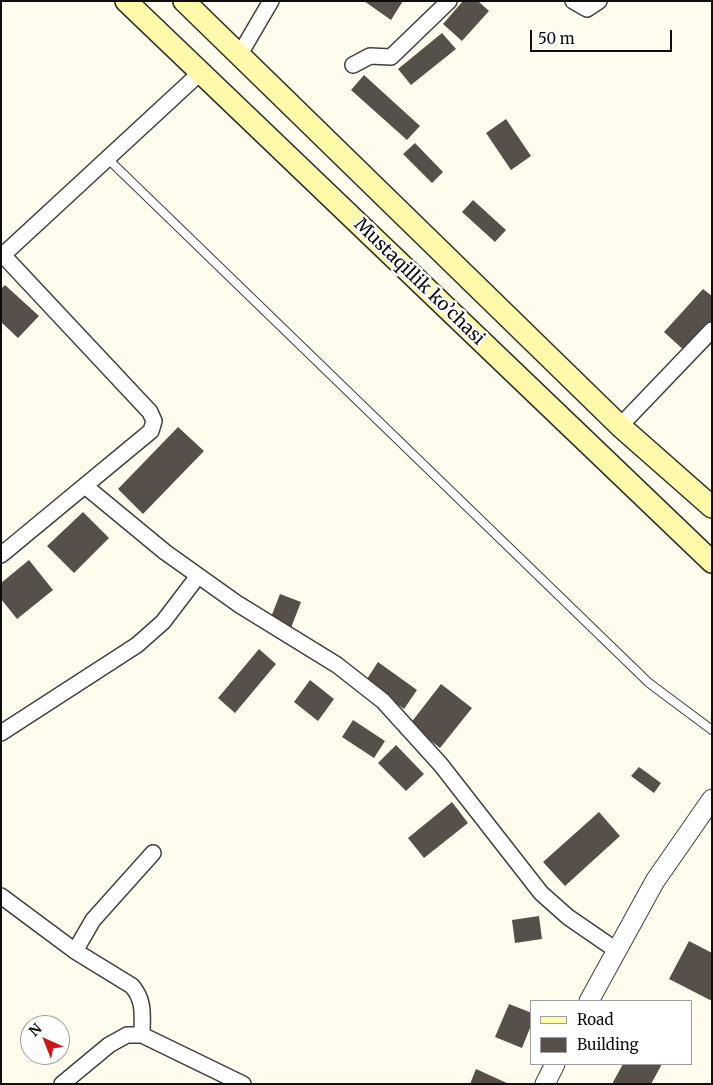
<!DOCTYPE html>
<html>
<head>
<meta charset="utf-8">
<style>
	body { margin:0 }
	#map { position:relative; width:713px; height:1085px; overflow:hidden; background:#fffcee; font-family:Merriweather,serif }
	canvas { display:block }
	.frame { position:absolute; inset:0; border:2px solid #0d0d0d; pointer-events:none }
	.legend { position:absolute; left:530px; top:1000px; width:162px; height:65px; box-sizing:border-box; background:#fff; border:1px solid #9e9e9e; margin:0; padding:6px 9px; list-style:none; font-size:15px; color:#0d0d0d }
	.legend li { display:flex; align-items:center; gap:10px; height:25px }
	.legend b { width:25px; border:1px solid #9e9e9e }
	.north { position:absolute; left:20px; top:1015px; width:50px; height:50px; box-sizing:border-box; background:#fff; border:1px solid #9e9e9e; border-radius:50%; rotate:316deg; font-size:14px; font-weight:700; line-height:20px; text-align:center; color:#0d0d0d }
	.north::after { content:''; display:block; margin:auto; width:18px; height:22px; background:#cb1818; clip-path:polygon(50% 0,100% 100%,50% 72%,0 100%) }
	.scale { position:absolute; left:530px; top:30px; width:142px; height:22px; box-sizing:border-box; border:2px solid #0d0d0d; border-top:0; padding-left:6px; font-size:15px; line-height:18px; white-space:nowrap; color:#0d0d0d; -webkit-text-stroke:4px #fff; paint-order:stroke }
</style>
</head>
<body>
<div id="map">
<canvas width="713" height="1085"></canvas>
<div class="frame"></div>
<ul class="legend">
<li><b style="height:6px;background:#fffaa9"></b>Road</li>
<li><b style="height:14px;background:#574f49"></b>Building</li>
</ul>
<div class="north">N</div>
<div class="scale">50 m</div>
</div>
<script>
const context = document.querySelector('canvas').getContext('2d');
context.lineJoin = 'round';
function fill(path, color) { context.fillStyle = color; context.fill(path, 'evenodd'); }
function stroke(path, color, width, dash) { context.strokeStyle = color; context.lineWidth = width; context.lineCap = dash ? 'butt' : 'round'; context.setLineDash(dash || []); context.stroke(path); }
function label(font, color, halo, rows, align = 'center') {
  context.font = font + ' Merriweather,serif'; context.lineWidth = 5; context.setLineDash([]); context.textBaseline = 'middle'; context.strokeStyle = halo; context.fillStyle = color; for (const [text, x, y, turn = 0] of rows) {
    context.save(); context.translate(x, y); context.rotate((+turn || 0) * Math.PI / 180); context.textAlign = isNaN(turn) ? turn : align; if (halo) context.strokeText(text, 0, 0); context.fillText(text, 0, 0); context.restore();
  }
}
fill(new Path2D(`
	M364,1H403L391,20Z
	M463,1H478L489,11L462,41L443,24Z
	M442,33L456,49L411,85L398,69Z
	M364,75L420,126L407,140L351,90Z
	M506,119L531,156L511,170L486,133Z
	M415,143L443,172L432,183L403,154Z
	M473,200L506,230L495,242L462,212Z
	M5,285L39,316L18,338L1,322V289Z
	M703,289L712,296V325L687,353L664,332Z
	M178,427L204,451L143,514L118,489Z
	M83,512L109,538L74,573L47,546Z
	M29,560L53,590L17,619L1,599V583Z
	M280,594L301,602L289,633L268,625Z
	M259,649L276,664L235,713L218,698Z
	M378,662L417,690L404,709L365,682Z
	M310,680L334,699L318,721L294,702Z
	M441,684L472,708L440,748L410,724Z
	M353,720L385,741L374,758L342,737Z
	M396,745L424,774L406,791L378,763Z
	M639,767L661,783L654,793L631,776Z
	M452,802L468,823L424,858L408,838Z
	M599,812L620,836L565,886L543,862Z
	M539,916L542,939L515,943L512,920Z
	M689,941L712,953V1001L669,979Z
	M509,1004L532,1013V1023L522,1048L495,1037Z
	M623,1064H662L651,1084H612Z
	M476,1069L509,1084H470Z`), '#574f49');
const service = new Path2D(`
	M107,158L649,683L712,730`);
const minor = new Path2D(`
	M573,1L587,9L599,1
	M240,54L271,1
	M353,65L370,56L391,57L449,1
	M1,253L150,412L154,421L151,431L1,555
	M3,255L201,72
	M620,426L712,330
	M85,486L165,552L238,604L337,665L383,701L441,765L541,893L568,917L616,950
	M1,733L137,645L163,622L198,576
	M1,896L75,951L132,986C145,1001 142,1016 142,1035
	M75,951L93,920L153,853
	M62,1084L109,1045L127,1035H142L243,1084`);
const tertiary = new Path2D(`
	M589,1001L655,881L712,799
	M545,1084L555,1064`);
const secondary = new Path2D(`
	M126,1L712,562
	M184,1L620,426L712,507`);
stroke(service, '#404040', 10);
stroke(minor, '#404040', 18);
stroke(tertiary, '#404040', 21);
stroke(secondary, '#2f2f2f', 24);
stroke(service, '#fff', 8);
stroke(minor, '#fff', 15);
stroke(tertiary, '#fff', 19);
stroke(secondary, '#fffaa9', 21);
label('18px', '#0d0d0d', '#fff', [
	["Mustaqillik ko’chasi",419,282,44]
]);
</script>
</body>
</html>
